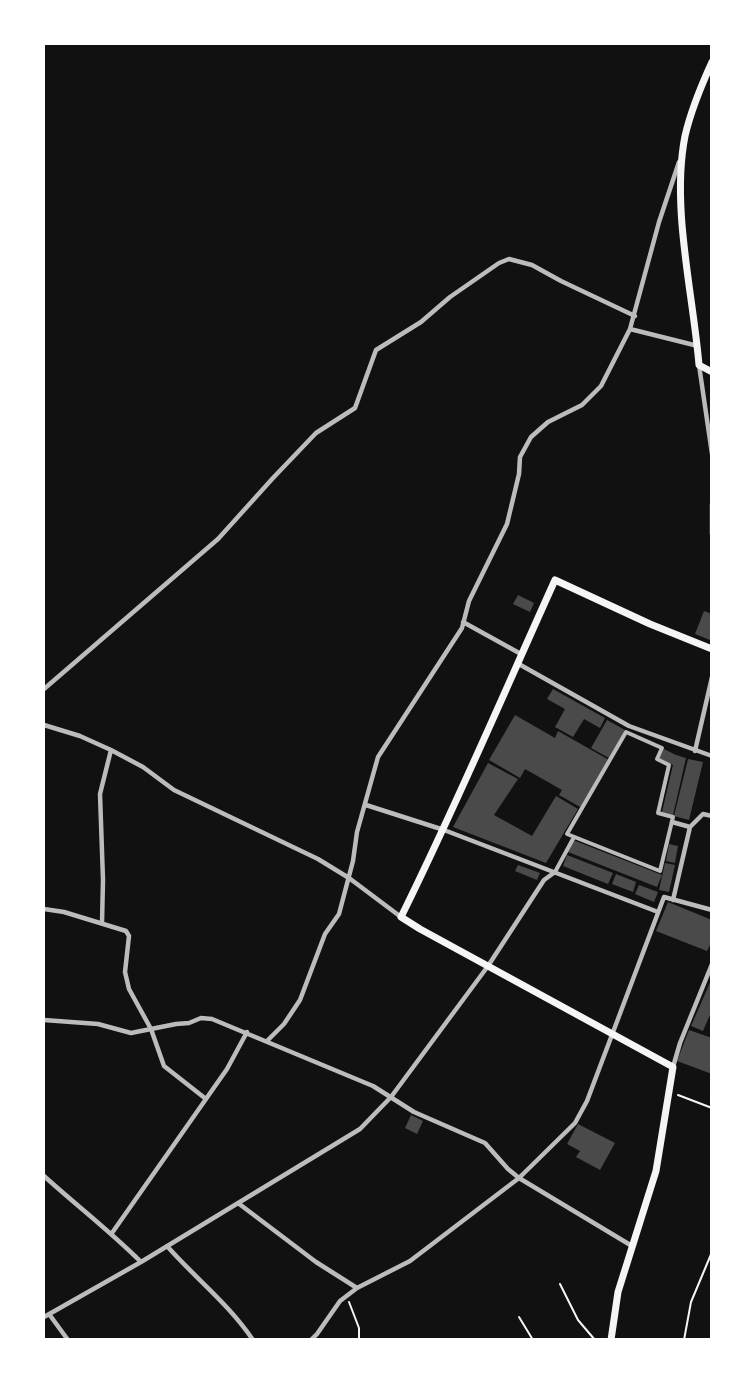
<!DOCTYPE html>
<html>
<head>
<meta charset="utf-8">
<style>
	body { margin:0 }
	#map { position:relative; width:755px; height:1383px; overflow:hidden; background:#111; font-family:Merriweather,serif }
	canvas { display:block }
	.frame { position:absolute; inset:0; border:45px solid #fff; pointer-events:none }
</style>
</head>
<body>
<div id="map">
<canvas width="755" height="1383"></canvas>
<div class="frame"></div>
</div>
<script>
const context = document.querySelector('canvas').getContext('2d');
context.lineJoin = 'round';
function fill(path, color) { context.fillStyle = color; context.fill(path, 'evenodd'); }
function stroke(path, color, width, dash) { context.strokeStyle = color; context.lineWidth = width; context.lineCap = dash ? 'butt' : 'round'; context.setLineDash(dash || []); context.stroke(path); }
fill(new Path2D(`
	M518,595L534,603L530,612L513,604Z
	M704,611L712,614L710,640L695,634Z
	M553,689L605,718L600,728L584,719L573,737L555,727L565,709L547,699Z
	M515,715L555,738L558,731L609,760L582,808L559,795L562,790L525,769L520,778L489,760Z
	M607,720L625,730L609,758L591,748Z
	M664,749L676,755L686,758L673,815L662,812L673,765L659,758Z
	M688,759L703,762L689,820L674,816Z
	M488,763L518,779L494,815L532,836L556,796L578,809L546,863L453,827Z
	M573,840L662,875L657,887L568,852Z
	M669,844L678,846L675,863L666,861Z
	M567,855L613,873L608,884L563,866Z
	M665,863L675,865L669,892L659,890Z
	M518,865L540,873L537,880L515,871Z
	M616,874L636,882L633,892L612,884Z
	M639,885L658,892L654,902L635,894Z
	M668,902L712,920V941L707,951L656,931Z
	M712,978V1010L703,1031L691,1026Z
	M689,1030L712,1038V1074L677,1061Z
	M411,1115L423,1121L417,1134L405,1128Z
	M578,1124L615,1143L600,1170L576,1157L580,1151L567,1144Z`), '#4a4a4a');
stroke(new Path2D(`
	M678,1095L712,1108
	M560,1284L578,1320L595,1340
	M349,1302L359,1328V1340
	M519,1317L533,1340
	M684,1340L691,1302L712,1252`), '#f5f5f5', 2);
stroke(new Path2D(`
	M626,732L662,748L657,759L669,765L658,813L673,817L660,871L567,834Z
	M555,872L574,837`), '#bcbcbc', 4);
stroke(new Path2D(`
	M630,329L698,346
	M699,365L712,454
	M712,504V534
	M463,622L521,654
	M517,663L629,726L712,756
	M44,689L218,539L273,478L316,433L355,408L376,350L421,322L450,297L499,263L509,259L532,265L561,281L635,316
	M44,725L80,736L111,750L143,767L174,790L318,859L349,878L401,917
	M695,751L712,677
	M366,805L444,830L658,912
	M672,822L690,827L703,814L712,816
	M673,900L690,827
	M44,909L64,912L126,931L129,936L125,972L129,989L151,1029L164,1066L206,1099
	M102,923L103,880L100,794L111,750
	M44,1020L98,1024L131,1033L176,1024L189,1023L201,1018L212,1019L373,1086L414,1112L485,1143L508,1169L519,1178L632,1246
	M267,1041L284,1024L300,1000L325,934L339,914L353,861L357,832L378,757L462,628L469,601L507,524L519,474L520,457L531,437L548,422L582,405L601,386L630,329L659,222L679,162
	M673,1067L680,1043L712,964
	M44,1176C76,1205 110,1231 141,1262
	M238,1203L316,1262L357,1288
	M112,1233L227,1069L247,1032
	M167,1246C195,1278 229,1304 253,1340
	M49,1314L68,1340
	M44,1317L141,1262L360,1129L391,1097L488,966L544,880L555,872
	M311,1340L317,1334L340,1301L357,1288L410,1261L519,1178L575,1123L587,1101L664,897L712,910`), '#bcbcbc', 4.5);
stroke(new Path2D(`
	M712,62C701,86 691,110 685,136C671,207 693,293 699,365L712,372
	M611,1340L618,1292L656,1171L673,1067L420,929L401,917C456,806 504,693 555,580L650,624L712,649`), '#f5f5f5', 7);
</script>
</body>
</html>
